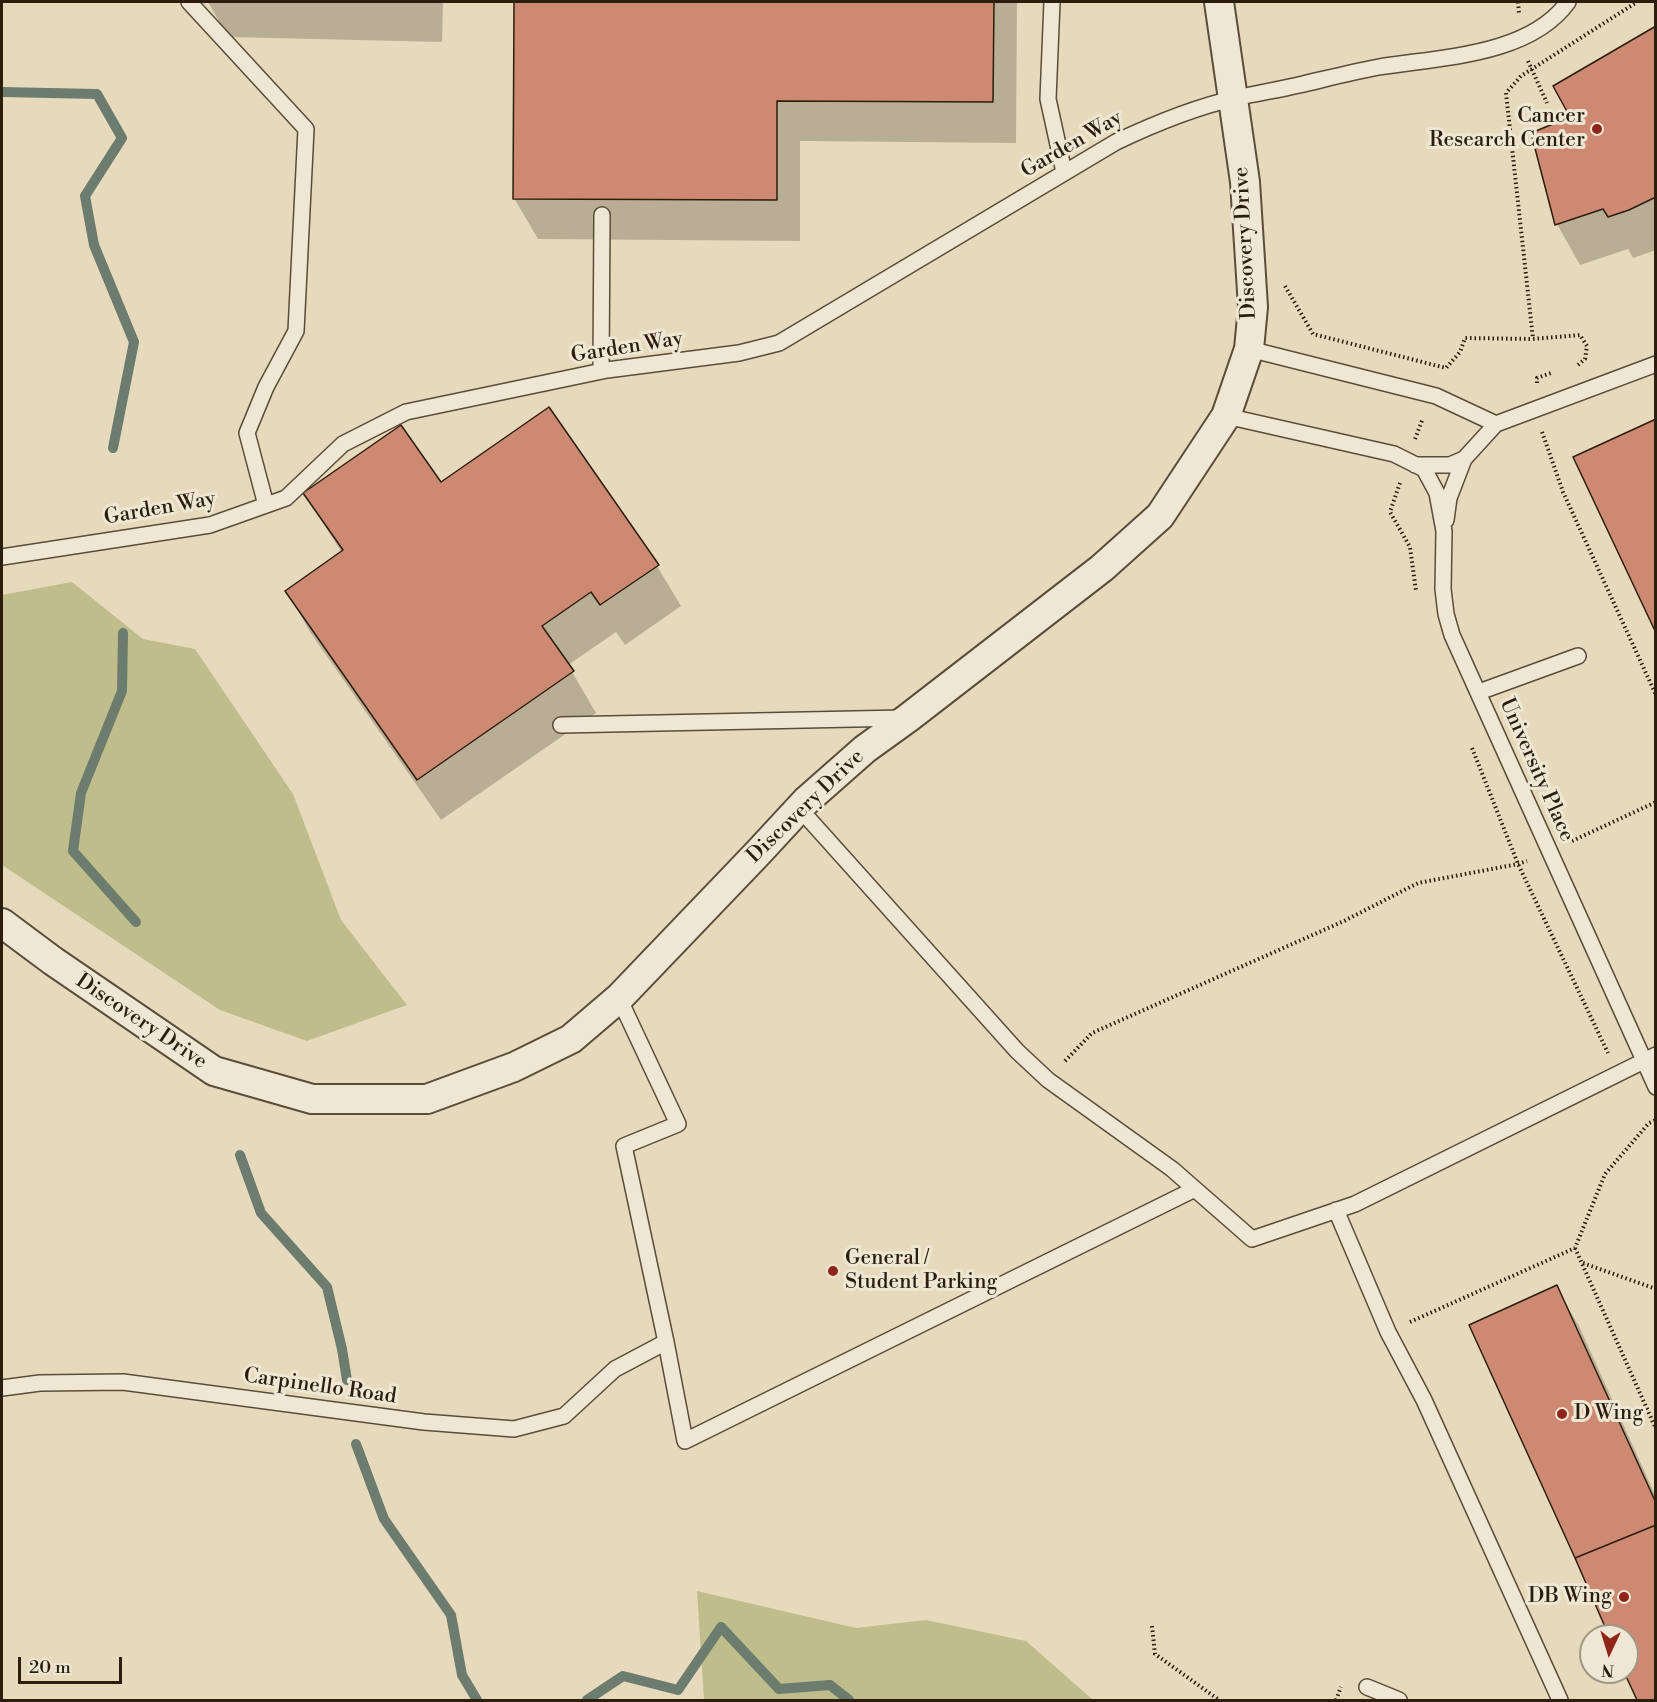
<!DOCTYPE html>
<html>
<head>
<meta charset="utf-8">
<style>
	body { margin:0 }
	#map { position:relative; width:1657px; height:1702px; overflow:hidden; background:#e7dabc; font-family:"Libre Bodoni",serif }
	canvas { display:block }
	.frame { position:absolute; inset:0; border:3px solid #2b1e0d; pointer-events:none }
	.north { position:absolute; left:1579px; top:1624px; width:60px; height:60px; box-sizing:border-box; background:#efe7d3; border:2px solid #a19784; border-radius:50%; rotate:184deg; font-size:16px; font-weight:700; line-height:24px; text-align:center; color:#2b1e0d }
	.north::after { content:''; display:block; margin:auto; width:21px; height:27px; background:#8f2418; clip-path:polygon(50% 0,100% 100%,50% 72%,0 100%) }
	.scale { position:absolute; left:18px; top:1657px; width:104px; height:27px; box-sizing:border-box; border:3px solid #2b1e0d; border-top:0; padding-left:8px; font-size:18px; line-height:21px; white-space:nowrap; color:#2b1e0d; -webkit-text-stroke:4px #efe7d3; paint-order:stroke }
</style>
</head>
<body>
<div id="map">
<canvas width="1657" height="1702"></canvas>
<div class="frame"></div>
<div class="north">N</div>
<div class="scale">20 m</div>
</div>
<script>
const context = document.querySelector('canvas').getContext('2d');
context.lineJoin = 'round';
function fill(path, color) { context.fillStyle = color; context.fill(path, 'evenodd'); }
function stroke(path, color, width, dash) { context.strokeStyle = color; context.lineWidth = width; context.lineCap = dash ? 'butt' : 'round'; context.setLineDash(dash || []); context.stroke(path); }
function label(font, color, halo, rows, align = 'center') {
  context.font = font + ' "Libre Bodoni",serif'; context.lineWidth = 6; context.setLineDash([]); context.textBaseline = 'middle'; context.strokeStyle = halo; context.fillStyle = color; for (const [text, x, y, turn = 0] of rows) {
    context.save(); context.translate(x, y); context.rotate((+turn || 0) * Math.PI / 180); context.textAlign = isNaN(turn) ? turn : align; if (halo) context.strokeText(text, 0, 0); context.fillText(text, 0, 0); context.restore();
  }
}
fill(new Path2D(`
	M72,582L143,639L195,649L293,794L341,920L407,1005L307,1041L220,1010L2,865V595Z
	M697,1591L856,1628L926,1620L1026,1641L1093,1700H704Z`), '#bebd8b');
fill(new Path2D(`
	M208,2H443L442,42L228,37Z
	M515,2H1017L1016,143L800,141V241L538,239L514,198Z
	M1656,28V250L1633,258L1628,249L1580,265L1557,224L1572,117Z
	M441,484L657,566L681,606L625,645L616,632L568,665L596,713L441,820L310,632L287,591L342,553L305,494Z
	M1556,1287L1580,1328L1656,1497V1700H1638L1626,1672L1627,1636H1610Z`), '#0003');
stroke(new Path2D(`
	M2,92L97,94L122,138L85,196L94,245L134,342L113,448
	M123,633L122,691L81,793L73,851L136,922
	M240,1155L261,1213L327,1287L342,1349L347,1380
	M356,1444L384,1519L451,1615L462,1675L477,1700
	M587,1700L623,1676L678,1690L721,1627L779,1689L830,1685L849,1700`), '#6c7c6e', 10);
const building = new Path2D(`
	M514,2H994L993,102L777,101V200L513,199Z
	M1656,26V197L1629,210L1608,217L1603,209L1555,225L1531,133L1570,117L1553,86Z
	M549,407L659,565L600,605L591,592L542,626L574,671L417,780L285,591L343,550L303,493L401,425L441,482Z
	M1656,419V633L1573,457Z
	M1557,1285L1656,1503V1525L1575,1558L1469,1325Z
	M1656,1525V1700H1637L1624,1672H1627V1636H1609L1575,1558Z`);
fill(building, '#cd8971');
stroke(building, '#2b1e0d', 1.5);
const lane = new Path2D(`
	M189,2L306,129L296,331L266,387L247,433L266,505
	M1052,2L1048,99L1064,172
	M1249,349L1436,396L1496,424
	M601,371L602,215
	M1226,416L1394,454L1424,469L1437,493L1444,531L1443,589L1446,614L1452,635L1656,1087
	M1415,465H1450L1464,459
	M1446,520L1449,498L1464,459L1496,424L1656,364
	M2,557L210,525L286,498L343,444L406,412L607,370L739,353L779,343L1116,142C1154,124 1195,107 1236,98C1257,93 1278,90 1299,85C1325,79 1352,72 1379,67C1440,57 1529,56 1568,2
	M1479,692L1578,656
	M561,725L903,718
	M799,808L1017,1051L1048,1080L1172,1169L1252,1239L1355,1204L1656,1055
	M1336,1210L1388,1332L1424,1400L1560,1700
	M666,1342L685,1441L1195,1189
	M2,1388L40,1383L123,1382L424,1422L514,1429L564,1416L615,1369L666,1342L624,1146L678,1124L619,998
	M1367,1687L1399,1700`);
const street = new Path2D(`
	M2,923L53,961L214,1071L312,1099H427L514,1067L571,1039L619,998L757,854L806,801L865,749L908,718L1102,568L1160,516L1226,416L1249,349L1253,307L1245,182L1219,2`);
stroke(lane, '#5a4d39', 18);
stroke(street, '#5a4d39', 32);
stroke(new Path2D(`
	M1518,2L1519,13
	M1528,61L1547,103
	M1285,286L1313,334L1446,368L1460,352L1465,338L1533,339
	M1578,365L1585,359L1587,346L1580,335L1533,339L1506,93L1521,76L1637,2
	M1537,383V378L1551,373
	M1542,432L1563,492L1656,695
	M1415,439L1423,418
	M1400,483L1390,512L1410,547L1416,591
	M1472,748L1518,864L1608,1053
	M1572,841L1656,802
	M1065,1061L1092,1033L1344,921L1418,883L1518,864L1527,861
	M1575,1248L1656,1429
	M1583,1263L1656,1289
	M1410,1322L1575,1248L1605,1174L1649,1123L1656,1120
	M1152,1626L1155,1654L1219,1700
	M1336,1700L1341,1687`), '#2b1e0d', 4, [1.5, 3]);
stroke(lane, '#efe7d3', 15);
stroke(street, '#efe7d3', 28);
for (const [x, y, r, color] of [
	[1597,129,6,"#8f2418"],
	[833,1271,6,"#8f2418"],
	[1562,1414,6,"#8f2418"],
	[1624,1597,6,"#8f2418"]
]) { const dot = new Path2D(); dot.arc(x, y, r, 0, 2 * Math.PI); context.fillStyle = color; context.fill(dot); stroke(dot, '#efe7d3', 2); }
label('21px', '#2b1e0d', '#efe7d3', [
	["Cancer",1585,117],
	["Research Center",1585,141],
	["General /",845,1259,"left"],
	["Student Parking",845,1283,"left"],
	["D Wing",1574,1414,"left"],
	["DB Wing",1612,1597]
], 'right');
label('21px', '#2b1e0d', '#efe7d3', [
	["Garden Way",1072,145,-30],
	["Discovery Drive",1246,243,-93],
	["Garden Way",627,348,-9],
	["Garden Way",160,509,-10],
	["University Place",1536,770,66],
	["Discovery Drive",806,807,-44],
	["Discovery Drive",141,1022,34],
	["Carpinello Road",320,1387,8]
]);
</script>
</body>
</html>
